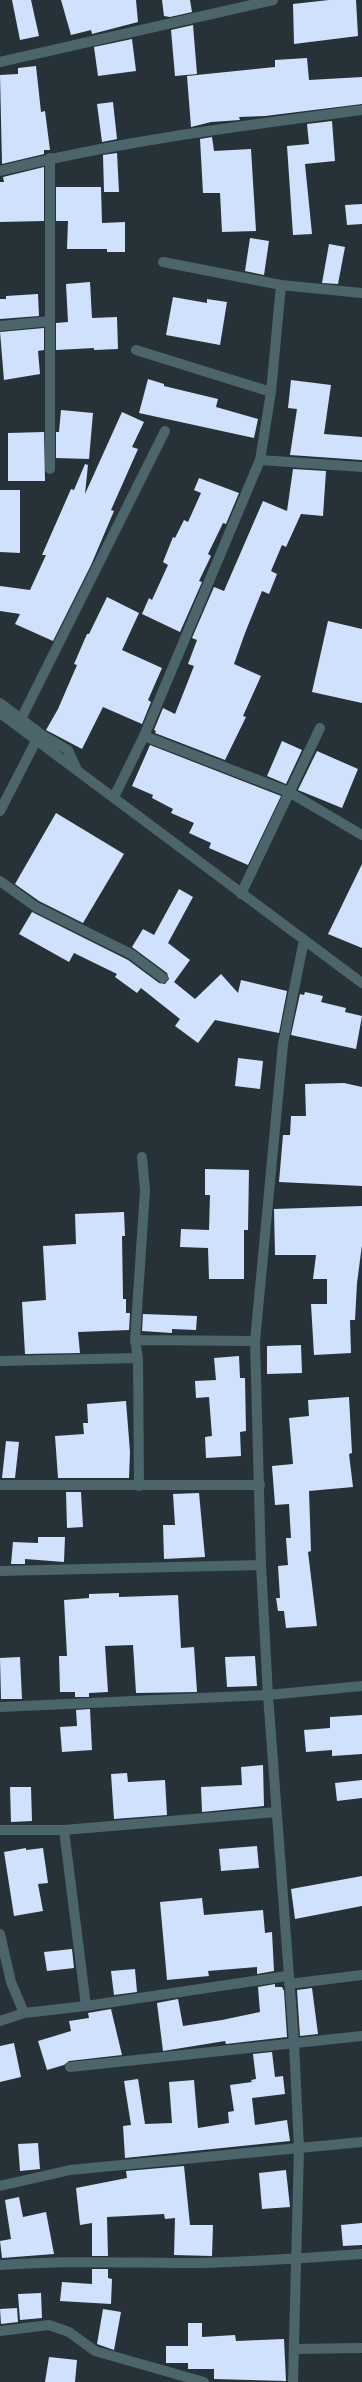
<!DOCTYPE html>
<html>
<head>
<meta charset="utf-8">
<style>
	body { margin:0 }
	canvas { display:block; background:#273138 }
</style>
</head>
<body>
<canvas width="362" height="2382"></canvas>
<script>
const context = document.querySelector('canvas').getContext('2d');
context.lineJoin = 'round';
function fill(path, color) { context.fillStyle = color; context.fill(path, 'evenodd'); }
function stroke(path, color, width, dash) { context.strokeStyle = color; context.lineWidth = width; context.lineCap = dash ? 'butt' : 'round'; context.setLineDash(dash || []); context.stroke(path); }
fill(new Path2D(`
	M12,0H31L39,36L20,40Z
	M61,0H136L138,22L92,34L91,30L71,35Z
	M162,0H190L192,12L170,17L164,16Z
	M329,0H356L358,36L294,44L293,4Z
	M193,25L197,74L175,76L171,30Z
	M132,39L136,71L98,76L94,47Z
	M307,58L309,80L362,77V104L265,116L239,117L240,120L211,122L191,127L187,76L275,67V60Z
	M36,66L41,112L45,111L50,150H44V154L2,164L0,75L18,74V68Z
	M113,102L117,139L102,142L97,104Z
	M332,121L335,161L305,164L312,234L293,235L287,146L309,144L307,124Z
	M212,137L214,151L251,149L256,231L222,232L220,193H203L200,139Z
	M117,153L119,192H104L103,155Z
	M44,167V221L0,222V182H4L3,177Z
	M56,187H101L102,223L125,222V252H107V249H67L68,221H56Z
	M362,204V224L347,225L345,205Z
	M250,238L269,241L264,275L245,271Z
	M329,244L345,247L338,284L322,283Z
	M90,282L92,318L117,317L118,349L94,350V348L56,350V323L68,322L66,284Z
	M38,294L39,316L0,319V299H6V296Z
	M173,297L207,303V299L227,302L220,345L166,335Z
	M44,328V350L38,351L40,374L4,380L0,332Z
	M148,379L164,384V386L218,399L216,407L258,419L254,438L139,413Z
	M291,380L331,385L324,434L362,437V460L290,455L297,409L288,408Z
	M61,410L93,413L89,459L56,458V432H59Z
	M122,412L144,422L132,447L138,449L111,510L114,511L91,565L53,641L15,624L20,614L0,611V586L30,590L46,555H42L71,489L74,490L85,464L88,465L85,494Z
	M44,432L45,481H8V433Z
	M293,469L326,471L323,516L301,514L286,547L282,545L271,571L277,574L269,594L262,591L245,633L234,664L261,676L243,716L246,717L225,760L155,733L156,731L154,730L163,708L175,714L194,666L188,664L197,640L192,638L214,587L224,591L263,501L287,511Z
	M199,478L239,493L226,524L223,523L208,554L211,556L199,581L202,582L180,632L142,614L149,598L152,600L168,565L163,562L173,537L175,538L184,520L188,522L201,493L194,490Z
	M0,490H20V553L0,552Z
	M107,597L139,613L122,650L162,668L148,700L151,702L142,724L103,707L82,749L46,730L58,709L77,665L74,664L87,634H89Z
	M328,621L362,629V703L312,692Z
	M282,741L302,750L286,784L267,776Z
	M150,745L281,796L248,865L209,848L211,843L189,833L194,823L171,813L173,809L152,798L153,795L132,786Z
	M317,751L358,769L342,808L298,790Z
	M56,813L124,854L83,923L39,901L15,884Z
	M362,864V948L328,934Z
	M179,889L193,897L168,943L190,960L174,982L195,999L221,974L238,993L241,980L287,991L279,1033L215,1020L198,1043L175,1026L180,1019L141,988L137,993L115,977L117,974L74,953L69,962L19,934L32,912L128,960L159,983L165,984L169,979L167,973L132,947L143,929L154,935Z
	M305,992L323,996L321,1002L346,1008L345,1012L362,1016L356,1049L291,1035L300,994L304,995Z
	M238,1058L263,1061L260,1089L235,1086Z
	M344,1083L362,1087V1186L279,1182L283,1135H290L291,1116H306L305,1084Z
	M205,1169L249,1170L248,1230H244V1279H209L208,1248L180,1247L181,1229L209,1230L210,1195H205Z
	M362,1206V1245L357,1283L355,1320H350L351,1353L314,1355L311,1304H327V1279H313L316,1255H275L274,1209Z
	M124,1212L125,1236H122L123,1299H126V1313H130L129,1330L78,1332L80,1353L25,1354L22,1302L46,1300L43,1246L76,1244L75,1214Z
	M143,1314L197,1316L196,1330L172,1329V1333L142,1331Z
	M301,1345L302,1373L267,1374V1346Z
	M239,1356L240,1378H245L246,1431L240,1432L241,1456L206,1458L205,1437L212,1436L209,1397L196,1398L195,1381L216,1380L214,1358Z
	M349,1397L352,1453L349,1454L353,1487L309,1491L311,1551L308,1552L317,1626L286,1628L284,1611H278L276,1598H280L278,1566L288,1565L286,1538H291L289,1504L275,1505L272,1466L293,1464L289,1418L309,1416L308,1400Z
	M126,1401L130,1452L129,1478H58L55,1436L84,1434L83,1423H88L87,1404Z
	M6,1441L19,1442L15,1478H2Z
	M66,1492H81L83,1527L67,1528Z
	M199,1493L205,1557L164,1559L163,1525H175L173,1494Z
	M38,1537H65L64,1562L25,1559V1564H11L13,1542L38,1543Z
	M119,1593V1597L178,1595L181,1648L194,1647L197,1692L136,1693L133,1645L105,1646L108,1692L89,1693V1697H75V1692H60L59,1656H67L64,1600L89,1598V1594Z
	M255,1656L257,1686L227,1687L225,1657Z
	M20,1657L22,1699H1L0,1658Z
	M90,1709L92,1750L62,1752L60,1727L77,1726L76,1710Z
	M362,1715V1754L332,1756V1750L306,1752L304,1730L330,1728V1717Z
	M263,1765L264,1806L202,1812L201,1787L242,1785L241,1767Z
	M127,1773L128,1782L165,1780L167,1815L114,1819L111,1774Z
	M362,1780V1798L337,1801L335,1783Z
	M10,1787H31L32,1821L11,1822Z
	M257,1846L259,1868L221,1871L219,1849Z
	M26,1848V1850L43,1848L48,1883L38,1884L43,1911L14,1916L4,1852Z
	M362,1876V1906L295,1919L291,1889Z
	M202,1898L204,1915L263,1910L265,1933L272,1932L274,1971L257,1974V1967L208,1971L209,1976L167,1980L160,1902Z
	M72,1949L74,1968L47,1971L44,1952Z
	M135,1969L137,1992L114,1995L111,1971Z
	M275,1984V1987H282L284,1991L287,2037L226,2044L225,2041L163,2051L157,2003L178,1999L183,2026L222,2020L260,2012L258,1987Z
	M312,1988L318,2034L300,2036L297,1990Z
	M111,2009L122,2055L69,2061L64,2065L47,2070L38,2041L71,2031L69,2021L89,2018L88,2013Z
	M14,2043L21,2077L0,2082V2046Z
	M272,2052L275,2077L283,2076L285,2094L252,2098L255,2125L287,2120L290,2141L125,2158L123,2126L131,2125L124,2081L138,2079L145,2124L172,2123L169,2082L194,2080L198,2128L229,2123L228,2112L234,2111L230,2085L252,2082L251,2080L256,2079L253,2054Z
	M38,2143L40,2169L20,2171L18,2144Z
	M184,2166L190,2225H213L212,2256L174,2255L175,2218L165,2219L164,2214L107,2217L108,2256H92V2223L80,2225L76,2188L127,2178L126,2171Z
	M286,2170L290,2207L262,2209L259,2173Z
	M19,2197L23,2217L46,2212L54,2254L2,2258L0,2241L11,2239L5,2200Z
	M362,2223V2245L343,2246L341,2225Z
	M92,2269H108V2278L112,2279L111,2304L60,2301L62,2282L92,2284Z
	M41,2293L42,2318L20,2320L18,2294Z
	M17,2308L18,2322L1,2324L0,2309Z
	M103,2309L121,2312L114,2350L97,2344Z
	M188,2323H202V2337L235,2335L236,2341L284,2339L286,2381L214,2379V2369H188V2363H166V2346H188Z
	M49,2357L77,2360L75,2382H45Z`), '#cfe1fc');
stroke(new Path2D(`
	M0,62L273,0
	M50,158V469
	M0,171C119,141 241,126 362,110
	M163,262L281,285L362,293
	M0,326L50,321
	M136,350L271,392
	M260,460L362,467
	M0,703L42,735L68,750L77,770
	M0,713L362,983
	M21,719L165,431
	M144,736L289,792L362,835
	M114,797L144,736L260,460L271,392L281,285
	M0,811L36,741
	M0,881L36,907L131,954L163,978
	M241,894L320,728
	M135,1340L255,1341
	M0,1361L138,1358
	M0,1485H260
	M139,1486L138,1358L135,1340L145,1190L142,1157
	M0,1571L261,1565
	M0,1707L268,1695L362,1686
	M0,1830H64L276,1812
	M64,1830L86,2006
	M0,1934L11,1982L24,2013
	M289,1984L362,1975
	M0,2021L24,2013L86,2006L287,1976
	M70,2067L362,2036
	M0,2186L70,2170L362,2142
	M0,2265C66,2260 131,2263 198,2263C253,2262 307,2258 362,2254
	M0,2331L49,2325L69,2332L95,2351L204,2382
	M294,2349L362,2348
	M293,2382L299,2148L294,2043L268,1695L261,1565L255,1341L283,1044L304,940`), '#4c656b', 10);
</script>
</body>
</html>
